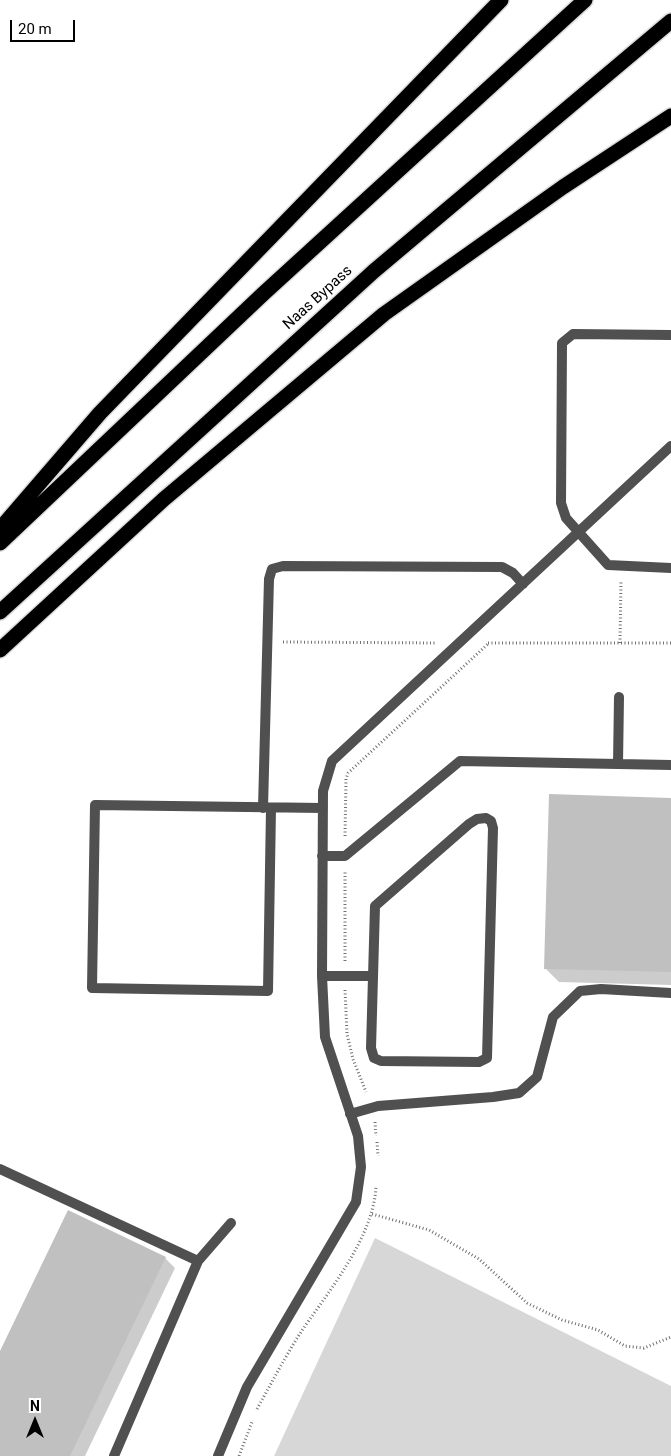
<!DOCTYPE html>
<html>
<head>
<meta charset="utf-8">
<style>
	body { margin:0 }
	#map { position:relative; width:671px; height:1456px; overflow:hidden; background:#fff; font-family:Roboto,sans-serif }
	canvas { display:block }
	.north { position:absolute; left:10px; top:1396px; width:50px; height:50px; -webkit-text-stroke:4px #fff; paint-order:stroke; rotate:0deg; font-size:14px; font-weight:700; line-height:20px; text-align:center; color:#000 }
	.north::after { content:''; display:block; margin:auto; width:18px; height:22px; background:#000; clip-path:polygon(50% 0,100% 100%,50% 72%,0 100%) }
	.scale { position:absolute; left:10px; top:20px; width:65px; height:22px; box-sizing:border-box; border:2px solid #000; border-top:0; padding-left:6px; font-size:15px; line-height:18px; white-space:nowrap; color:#000; -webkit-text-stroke:4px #fff; paint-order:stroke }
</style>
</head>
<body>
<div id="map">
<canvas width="671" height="1456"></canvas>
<div class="north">N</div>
<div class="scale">20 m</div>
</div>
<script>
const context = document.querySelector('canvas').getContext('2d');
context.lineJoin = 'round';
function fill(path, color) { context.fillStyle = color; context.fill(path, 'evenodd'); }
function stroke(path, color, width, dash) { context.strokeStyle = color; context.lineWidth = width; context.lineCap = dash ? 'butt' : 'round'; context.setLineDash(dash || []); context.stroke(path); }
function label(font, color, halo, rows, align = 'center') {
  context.font = font + ' Roboto,sans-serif'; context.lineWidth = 4; context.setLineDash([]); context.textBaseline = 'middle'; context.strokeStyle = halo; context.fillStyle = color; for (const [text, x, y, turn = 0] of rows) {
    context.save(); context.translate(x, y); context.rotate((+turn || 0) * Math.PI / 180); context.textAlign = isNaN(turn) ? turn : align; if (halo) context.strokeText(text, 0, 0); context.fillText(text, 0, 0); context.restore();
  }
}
fill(new Path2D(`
	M375,1238L671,1386V1456H274Z`), '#d7d7d7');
fill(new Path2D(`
	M671,799V985L559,982L545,968Z
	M165,1258L175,1268L85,1456H0V1354Z`), '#0003');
fill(new Path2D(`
	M549,794L671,798V972L544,969Z
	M68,1210L166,1257L70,1456H0V1351Z`), '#c0c0c0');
const highway = new Path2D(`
	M0,529L100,413L501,0
	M0,543L263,294L585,0
	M0,612L374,271L671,21
	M0,650L164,499L384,314L563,187L671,116`);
stroke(highway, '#dbdbdb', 18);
stroke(new Path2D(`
	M283,642L437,643
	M488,643H671
	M620,643L621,580
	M345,836L346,779L348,773L489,643
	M345,961V870
	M345,990L347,1034L353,1059L366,1092
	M375,1122L376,1136
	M377,1142L378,1156
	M372,1214L429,1230L479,1259L527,1303L562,1320L598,1330L625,1346L644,1348L671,1337
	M257,1409C271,1384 284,1359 299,1335C327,1293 373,1239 376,1187
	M239,1456L252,1422`), '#727272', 3, [1, 2.5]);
stroke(new Path2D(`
	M671,335L573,334L562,343L561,503L566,518L608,565L671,568
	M618,764L619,697
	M263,808L269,579L272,569L283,566L502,567L513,573L523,584
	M271,808L268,991L92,988L95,805L323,808
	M486,818L491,821L493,828L487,1058L479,1062L381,1061L374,1058L371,1048L375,906L469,824L477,819Z
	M322,856H345L460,761L671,765
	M322,976H372
	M350,1114L378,1106L493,1097L519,1093L537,1077L553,1017L580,991L601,989L671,993
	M0,1169L198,1261L114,1456
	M198,1261L231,1223
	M218,1456L247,1387L356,1202L361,1167L358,1136L325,1037L322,976L323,791L332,761L671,446`), '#505050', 10);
stroke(highway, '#000', 15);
label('15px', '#000', '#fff', [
	["Naas Bypass",318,298,-42]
]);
</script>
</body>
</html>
